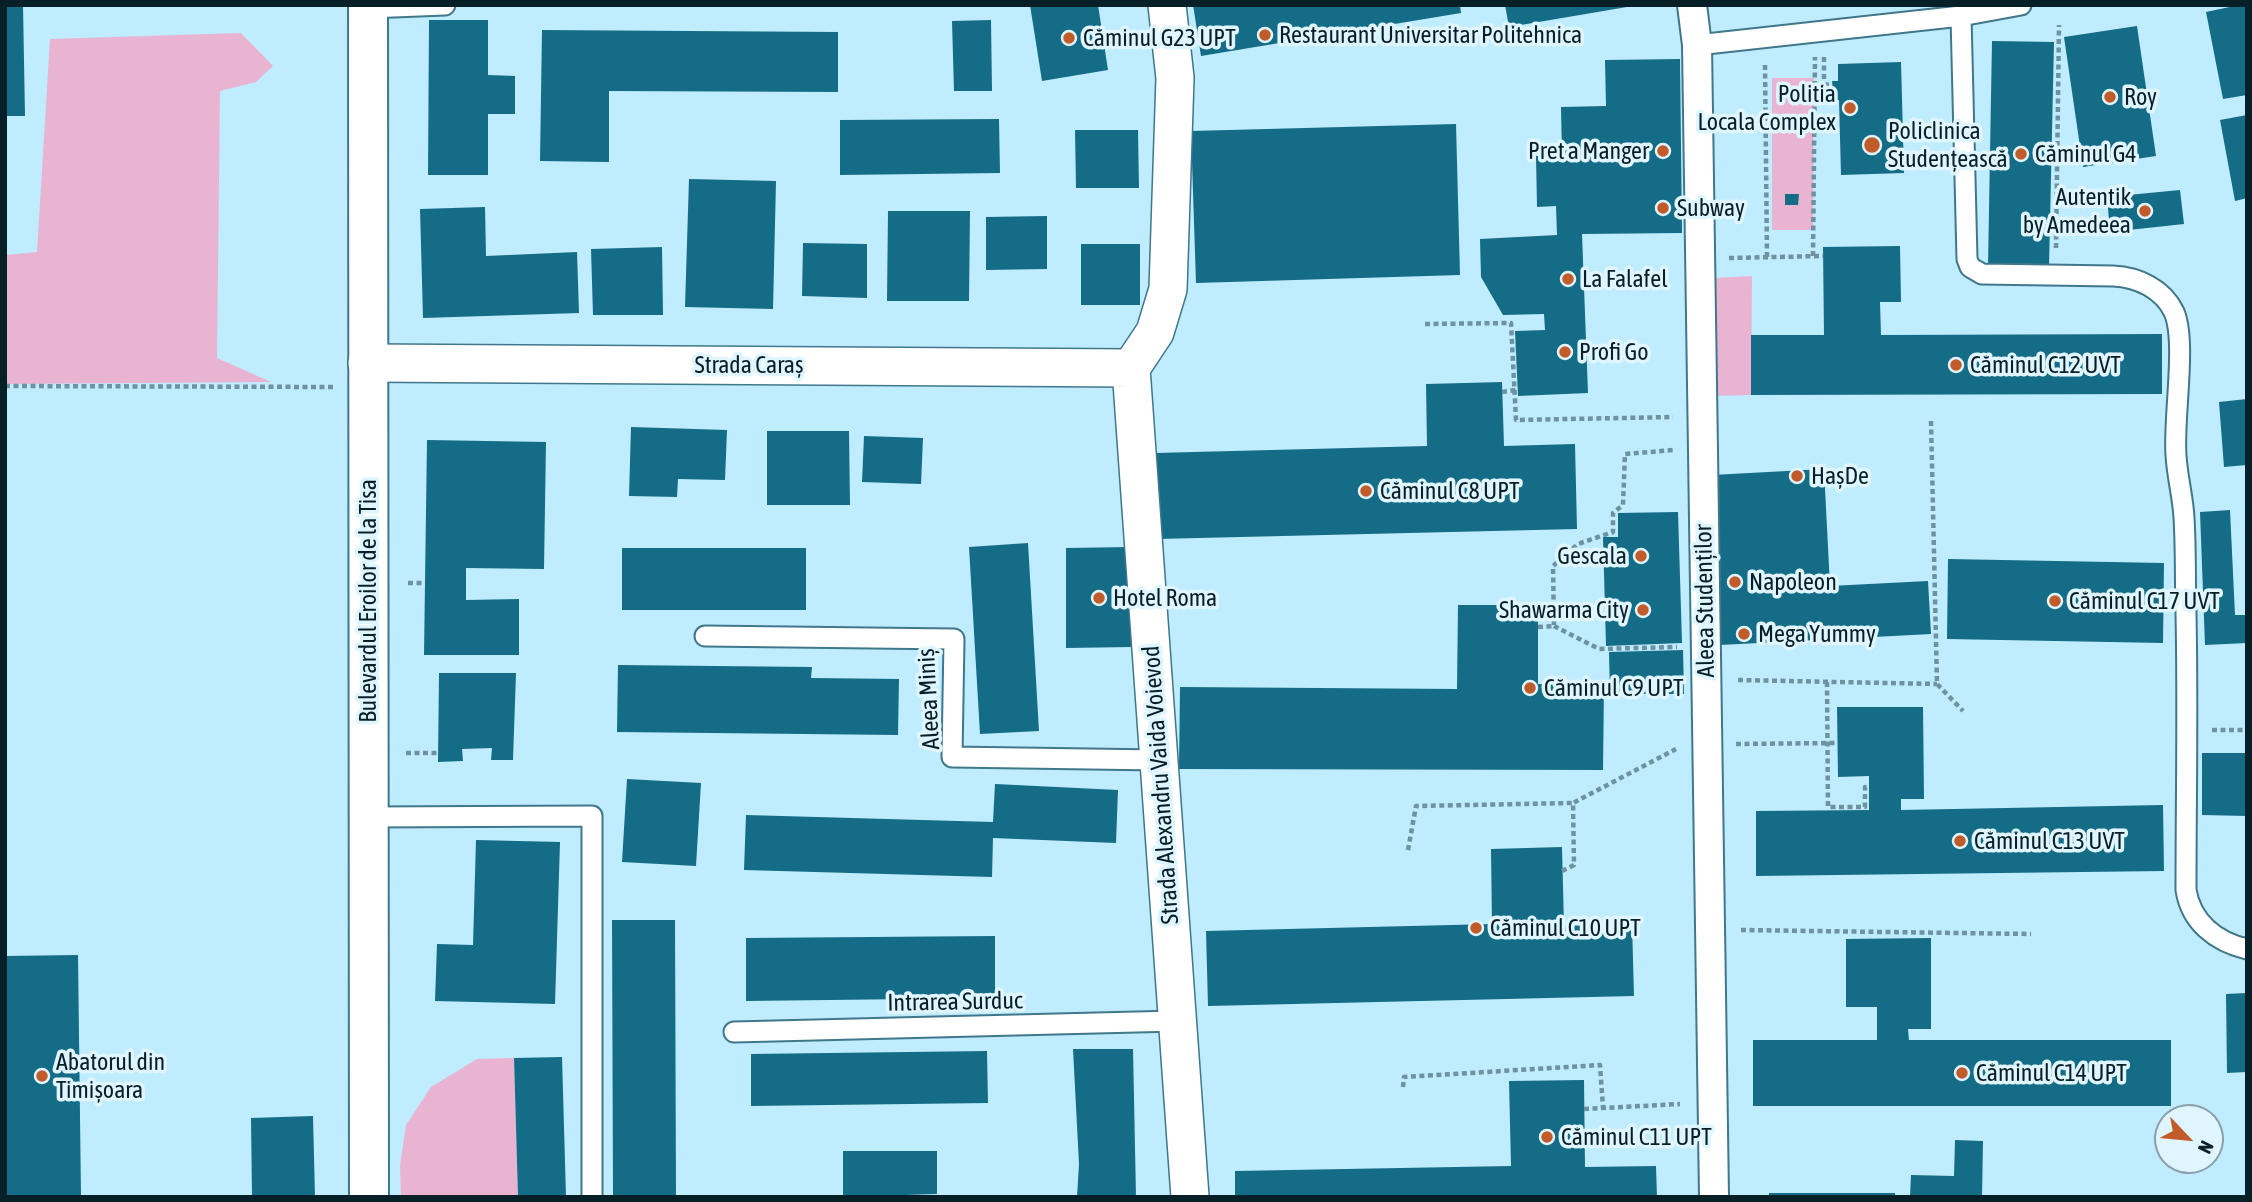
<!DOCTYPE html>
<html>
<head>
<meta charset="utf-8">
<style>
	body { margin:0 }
	#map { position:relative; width:2252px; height:1202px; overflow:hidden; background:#bfecfe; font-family:"Asap Condensed",sans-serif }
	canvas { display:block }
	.frame { position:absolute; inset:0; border:7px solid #071f27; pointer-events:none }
	.north { position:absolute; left:2154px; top:1104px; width:70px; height:70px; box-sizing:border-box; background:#dff5ff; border:2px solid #899fa9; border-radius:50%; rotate:116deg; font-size:19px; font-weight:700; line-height:28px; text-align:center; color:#071f27 }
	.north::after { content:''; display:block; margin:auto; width:24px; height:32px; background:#c15c2a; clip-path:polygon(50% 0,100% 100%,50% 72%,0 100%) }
</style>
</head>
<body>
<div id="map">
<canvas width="2252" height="1202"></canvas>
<div class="frame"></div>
<div class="north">N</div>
</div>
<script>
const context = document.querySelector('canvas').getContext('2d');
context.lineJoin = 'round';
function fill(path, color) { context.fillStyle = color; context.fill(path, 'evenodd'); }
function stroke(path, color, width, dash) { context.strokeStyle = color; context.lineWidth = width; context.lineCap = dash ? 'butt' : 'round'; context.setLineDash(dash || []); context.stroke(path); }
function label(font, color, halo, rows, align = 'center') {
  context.font = font + ' "Asap Condensed",sans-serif'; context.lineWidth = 7; context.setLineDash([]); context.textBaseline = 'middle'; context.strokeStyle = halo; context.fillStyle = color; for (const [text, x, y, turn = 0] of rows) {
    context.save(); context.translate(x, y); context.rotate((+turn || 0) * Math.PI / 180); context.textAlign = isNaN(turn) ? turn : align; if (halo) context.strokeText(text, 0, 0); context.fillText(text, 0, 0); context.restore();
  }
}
fill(new Path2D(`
	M241,33L273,66L256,82L220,91L217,358L271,382L5,384V255L37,252L50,39Z
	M1772,78H1814L1813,230H1772Z
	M1752,276L1751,395L1712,396L1713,278Z
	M514,1058L518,1197H401L400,1165L406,1125L431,1087L477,1059Z`), '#e9b4d2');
fill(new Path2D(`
	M5,5H23L25,116H5Z
	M1030,5H1098L1108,70L1042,81Z
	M1193,5H1460L1461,13L1201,56Z
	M1505,5H1627V7L1509,27Z
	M2239,5H2247V95L2223,99L2206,12Z
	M429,20H488V75L515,76V114H488V175H428Z
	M991,20L992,91H954L952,21Z
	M2137,26L2156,156L2083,167L2064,37Z
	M542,30L838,32V92L609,91V162L540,161Z
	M1992,41L2054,42L2049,267L1988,266Z
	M1680,59L1682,233L1582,234L1588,393L1518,396L1515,331L1545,330L1544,314L1503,315L1481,277L1480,239L1557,235L1556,206L1537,207L1536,156H1562L1561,107L1606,106L1605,60Z
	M1901,62L1904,173L1841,175L1839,100H1833L1832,81H1838V64Z
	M2247,115V198L2235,201L2220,120Z
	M999,119L1000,173L840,175V120Z
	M1456,124L1460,275L1196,283L1191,131Z
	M1075,130H1138L1139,188H1076Z
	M689,179L776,181L773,309L685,307Z
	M2180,190L2184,224L2110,232L2107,197Z
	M1785,194H1799L1798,205H1785Z
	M485,207L486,256L577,252L579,313L423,318L420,209Z
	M888,211H970L969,301H887Z
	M1047,216V269L986,270V217Z
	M803,243L867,244V298L802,296Z
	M1081,244H1140V305H1081Z
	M1900,246L1901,302H1880L1881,335L2162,334V394L1751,395V335H1824L1823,247Z
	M662,247L663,315H593L591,249Z
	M1502,382L1504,446L1575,444L1577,529L1157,539L1155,453L1427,446L1426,384Z
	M2247,399V465L2224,467L2219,402Z
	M631,427L727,430L725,480L678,479L677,497L629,496Z
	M767,431H849L850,505H767Z
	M864,436L923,438L921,484L862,482Z
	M427,440L546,442L544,569L466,568V600L519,599V655H424Z
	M1824,469L1830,586L1928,581L1931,634L1720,645L1712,475Z
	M2230,510L2235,615H2247V643L2205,645L2200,512Z
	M1678,512L1682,643L1606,646L1603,537H1618V513Z
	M1028,543L1039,731L980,734L969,547Z
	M1131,547L1132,647L1066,648V548Z
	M622,548H806V610H622Z
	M1948,559L2164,563L2163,643L1947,639Z
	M1458,605H1538V684L1604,685L1603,770L1179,769L1180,687L1457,689Z
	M1683,650L1684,694H1610L1609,652Z
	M618,665L812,667L811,678L899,679L898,735L617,732Z
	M439,673H516L513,760H491L492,748L462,749L463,761L438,762Z
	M1837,707H1923L1924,799H1901V810L2163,805L2164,871L1756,876V811L1869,810V776L1838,777Z
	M2202,753H2247V816L2202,815Z
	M627,779L701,783L696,866L622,862Z
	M995,784L1118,790L1116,843L993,838L992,877L744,870L746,815L993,822Z
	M476,840L560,842L555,1004L435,1001L437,944L473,945Z
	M1562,847L1564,926L1632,924L1634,996L1208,1006L1206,931L1492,924L1491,849Z
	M612,920H675L676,1197H613Z
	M995,936V998L746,1001V938Z
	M1931,938V1029H1908L1909,1040H2171V1106H1753V1040H1877V1007H1846V939Z
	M78,955L81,1197H5V956Z
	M2247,993V1072L2227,1073L2226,994Z
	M1073,1049H1133L1136,1197H1077L1079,1164Z
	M987,1051L988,1103L751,1106V1054Z
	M562,1057L566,1197H518L514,1058Z
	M1584,1080L1585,1167L1656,1166L1657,1197H1235V1171L1511,1166L1509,1081Z
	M313,1116L315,1197H252L251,1118Z
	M1955,1140L1983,1141L1982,1197H1910L1911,1175L1954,1176Z
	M843,1151H937V1194L843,1197Z
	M1769,1193H1895V1197H1769Z`), '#156c87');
const service = new Path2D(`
	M368,8L445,5
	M1961,16L1967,259L1970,267L1982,274L2113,276C2138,277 2163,289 2174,312C2187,341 2173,419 2176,455C2177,476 2183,497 2184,518C2186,550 2185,582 2186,614C2188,706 2186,798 2186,890C2191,922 2216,942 2247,949
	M1697,45L1961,16L2021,5
	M705,636L954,639L952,757L1159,760
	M368,817L592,816V1197
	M734,1032L1177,1021`);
const pedestrian = new Path2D(`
	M1692,5L1697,45L1714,1197`);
const minor = new Path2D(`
	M1167,5L1175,78L1168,289L1155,332L1131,368L1190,1197
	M367,363L1131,368`);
const tertiary = new Path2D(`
	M368,5L369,1197`);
stroke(service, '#40778b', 23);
stroke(pedestrian, '#40778b', 32);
stroke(minor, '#40778b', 40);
stroke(tertiary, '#40778b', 42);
stroke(new Path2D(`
	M1824,57V96L1833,95
	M1765,65L1767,257
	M1824,85L1833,84
	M2056,248L2059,25
	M1813,256L1815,57
	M1729,258L1823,256
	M1425,324L1511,323L1516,420L1673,417
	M5,386L333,387
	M1502,392L1516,390
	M1931,421L1937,684L1963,711
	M408,583H425
	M1554,626L1599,649L1677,647
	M1538,627L1554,626L1553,566L1578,544L1613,532V513L1623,505L1625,454L1674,450
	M1738,680L1937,684
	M1827,682L1828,807H1865V787H1869
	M2212,730H2247
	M1736,744L1838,743
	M406,753H438
	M1408,850L1416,806L1573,803
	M1562,871L1574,865L1573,803L1676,749
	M1741,930L2031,934
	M1403,1087L1404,1077L1600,1065L1603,1108
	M1584,1109L1680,1104`), '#6e929f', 4.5, [5, 3.5]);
stroke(service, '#fff', 19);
stroke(pedestrian, '#fff', 28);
stroke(minor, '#fff', 37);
stroke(tertiary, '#fff', 38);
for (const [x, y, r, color] of [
	[1265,35,7,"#c15c2a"],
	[1069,38,7,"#c15c2a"],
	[2110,97,7,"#c15c2a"],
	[1850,108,7,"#c15c2a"],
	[1872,145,9,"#c15c2a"],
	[1663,151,7,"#c15c2a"],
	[2021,154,7,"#c15c2a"],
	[1663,208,7,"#c15c2a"],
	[2145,211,7,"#c15c2a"],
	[1568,279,7,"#c15c2a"],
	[1565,352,7,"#c15c2a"],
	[1956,365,7,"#c15c2a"],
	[1797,476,7,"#c15c2a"],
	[1366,491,7,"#c15c2a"],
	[1641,556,7,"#c15c2a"],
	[1735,582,7,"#c15c2a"],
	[1099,598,7,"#c15c2a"],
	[2055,601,7,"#c15c2a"],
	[1643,610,7,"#c15c2a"],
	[1744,634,7,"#c15c2a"],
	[1530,688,7,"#c15c2a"],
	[1960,841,7,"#c15c2a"],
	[1476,928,7,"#c15c2a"],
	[1962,1073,7,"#c15c2a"],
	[42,1076,7,"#c15c2a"],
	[1547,1137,7,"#c15c2a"]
]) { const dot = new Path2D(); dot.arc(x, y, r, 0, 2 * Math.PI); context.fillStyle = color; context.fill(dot); stroke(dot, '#dff5ff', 2.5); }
label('24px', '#071f27', '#dff5ff', [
	["Restaurant Universitar Politehnica",1279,35],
	["Căminul G23 UPT",1083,38],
	["Politia",1836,94,"right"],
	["Locala Complex",1836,122,"right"],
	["Roy",2124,97],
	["Policlinica",1888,131],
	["Studențească",1888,159],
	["Pret a Manger",1649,151,"right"],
	["Căminul G4",2035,154],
	["Autentik",2131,197,"right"],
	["by Amedeea",2131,225,"right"],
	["Subway",1677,208],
	["La Falafel",1582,279],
	["Profi Go",1579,352],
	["Căminul C12 UVT",1970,365],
	["HașDe",1811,476],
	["Căminul C8 UPT",1380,491],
	["Gescala",1627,556,"right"],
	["Napoleon",1749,582],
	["Hotel Roma",1113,598],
	["Căminul C17 UVT",2069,601],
	["Shawarma City",1629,610,"right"],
	["Mega Yummy",1758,634],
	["Căminul C9 UPT",1544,688],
	["Căminul C13 UVT",1974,841],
	["Căminul C10 UPT",1490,928],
	["Abatorul din",56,1062],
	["Timișoara",56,1090],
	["Căminul C14 UPT",1976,1073],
	["Căminul C11 UPT",1561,1137]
], 'left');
label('24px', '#071f27', '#dff5ff', [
	["Strada Caraș",749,365],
	["Bulevardul Eroilor de la Tisa",368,601,-90],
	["Aleea Studenților",1705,601,-91],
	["Aleea Miniș",929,699,-93],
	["Strada Alexandru Vaida Voievod",1161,785,-94],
	["Intrarea Surduc",955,1002,-1]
]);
</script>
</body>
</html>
